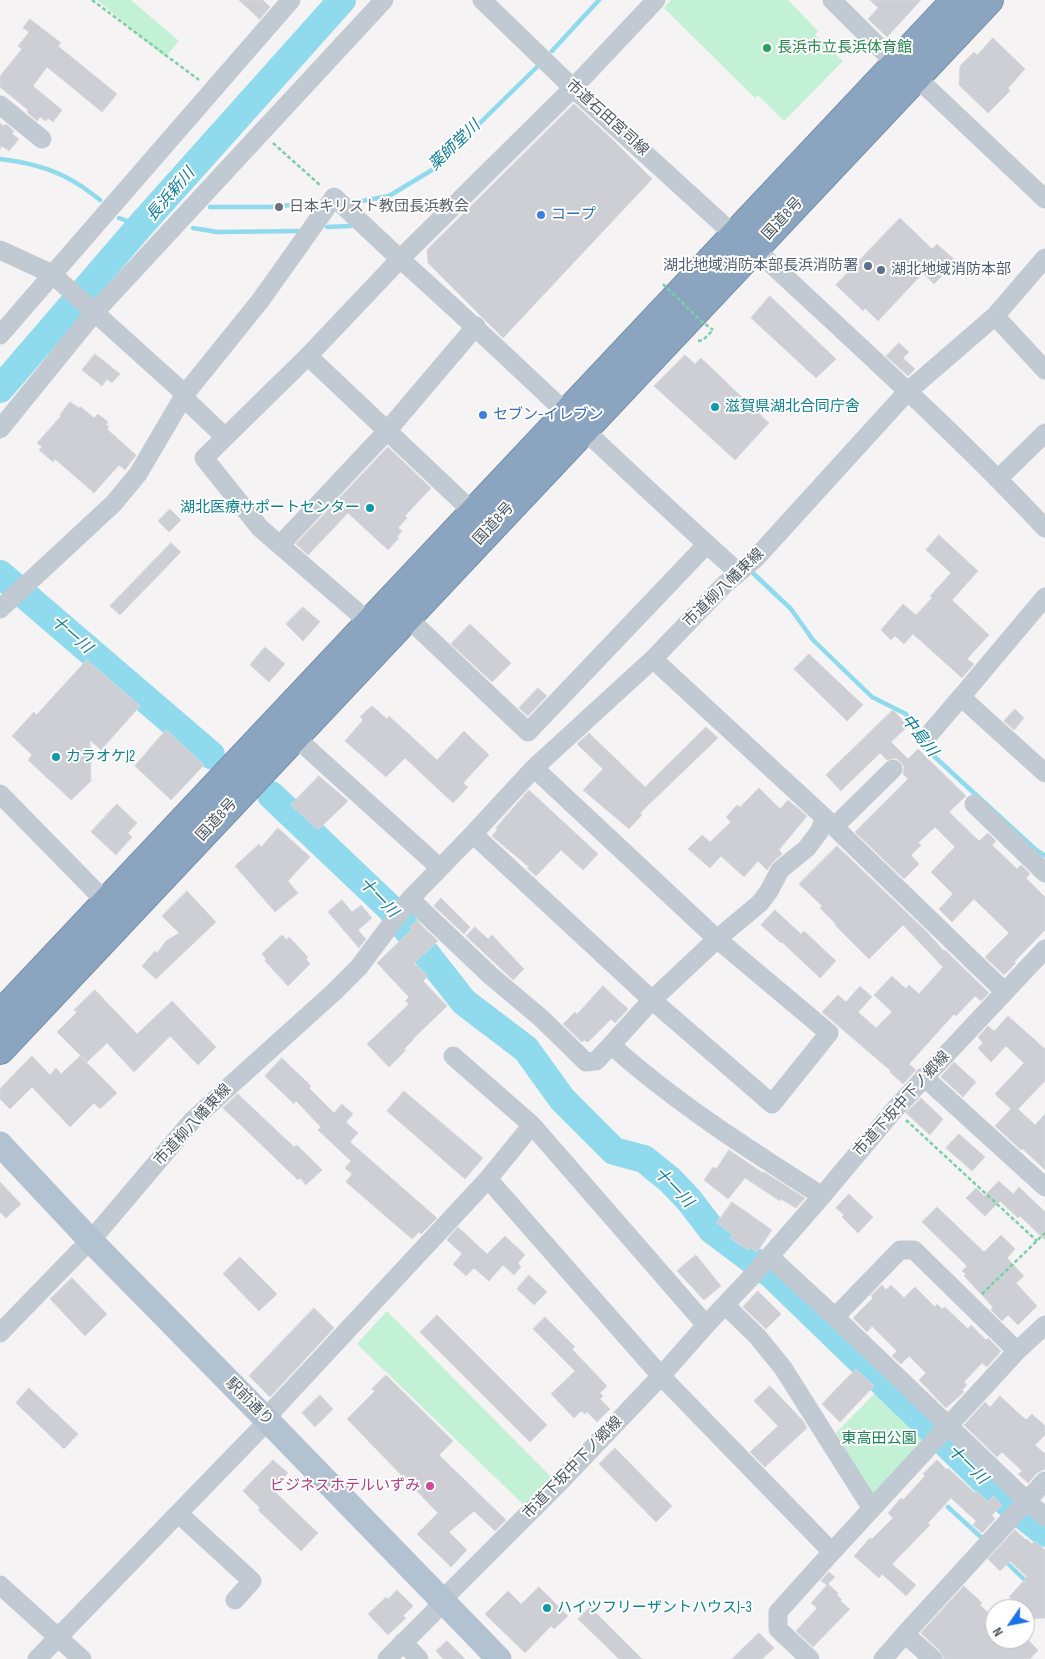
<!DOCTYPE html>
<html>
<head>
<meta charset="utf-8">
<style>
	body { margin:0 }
	#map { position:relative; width:1045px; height:1659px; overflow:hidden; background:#f5f3f3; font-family:"Sofia Sans Condensed",sans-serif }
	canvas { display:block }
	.north { position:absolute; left:985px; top:1599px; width:50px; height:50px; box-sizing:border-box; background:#fff; border:1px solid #b7bbc0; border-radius:50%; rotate:237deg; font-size:14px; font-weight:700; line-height:20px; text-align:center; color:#4a5661 }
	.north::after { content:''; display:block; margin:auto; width:18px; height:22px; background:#1a73e8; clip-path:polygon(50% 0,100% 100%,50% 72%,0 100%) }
</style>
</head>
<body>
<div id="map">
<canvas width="1045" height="1659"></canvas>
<div class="north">N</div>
</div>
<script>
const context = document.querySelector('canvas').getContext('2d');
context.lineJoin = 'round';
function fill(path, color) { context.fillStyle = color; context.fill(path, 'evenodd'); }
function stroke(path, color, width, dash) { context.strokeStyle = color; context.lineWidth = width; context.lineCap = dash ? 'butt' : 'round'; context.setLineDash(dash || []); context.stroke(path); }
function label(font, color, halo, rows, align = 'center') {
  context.font = font + ' "Sofia Sans Condensed","Noto Sans JP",sans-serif'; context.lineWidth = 4; context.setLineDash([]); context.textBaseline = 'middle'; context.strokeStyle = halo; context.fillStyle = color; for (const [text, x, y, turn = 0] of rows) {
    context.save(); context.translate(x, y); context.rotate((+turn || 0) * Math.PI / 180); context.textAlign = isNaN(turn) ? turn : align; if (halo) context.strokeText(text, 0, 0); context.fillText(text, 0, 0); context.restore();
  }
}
fill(new Path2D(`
	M97,0H131L179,41L165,57Z
	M671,0H788L818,31L815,35L843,61L784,121L758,95L755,98L664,8Z
	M387,1311L556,1482L527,1508L357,1344Z
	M880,1388L929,1434L873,1497L836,1433Z`), '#c3f1d5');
stroke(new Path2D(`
	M552,51L599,0
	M0,159C25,162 49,167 71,180C81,185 91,193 100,200
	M165,198L170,199
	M357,202L389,196L432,170L538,66
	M210,207H269L314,203
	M119,218L147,228
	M327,227L351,226
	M193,228L217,232L298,231
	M754,574L791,609L813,640L872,697L906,714L924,747L1035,849L1045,856
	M948,1507L983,1539
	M1004,1560L1029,1584`), '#90daee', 4.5);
stroke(new Path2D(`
	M0,389L140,226L342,0
	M0,574L211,755
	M271,795L390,908L464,1002L526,1049L562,1099L614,1151L644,1159L670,1180L689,1200L712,1230L772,1275L1003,1499L1045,1533`), '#90daee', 28);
const building = new Path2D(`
	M239,0H263L270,7L260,19Z
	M870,0H921L887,37L868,19L878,8Z
	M30,19L61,43L58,46L117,94L102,112L47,67L33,86L62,110L53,122L48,118L46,121L40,117L37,121L27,112L28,110L0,87V76L22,49L18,46L29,32L23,28Z
	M993,38L1025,69L1008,88L1010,91L988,113L959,85L960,66L974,52L977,55Z
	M574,104L614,141L652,179L503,338L428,263L427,250Z
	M0,123L4,126L6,124L14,131L12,134L19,139L9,151L2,146L0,149Z
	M900,218L932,249L937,244L956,261L934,284L923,273L878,321L865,308L863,311L836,285Z
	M770,296L836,359L816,378L751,318Z
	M899,343L909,352L903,358L915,369L908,376L886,356Z
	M95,354L120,374L112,383L107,379L102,386L82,370Z
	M685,355L695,364L701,358L769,423L735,460L654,386Z
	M70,402L79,408L81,407L94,418L98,414L108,422L106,425L109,426L107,429L136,455L125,470L119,465L94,493L55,459L53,462L39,450L42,447L37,443L61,416L60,415Z
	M388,447L431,488L405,516L407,518L398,528L402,531L397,537L399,538L388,550L348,513L308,555L296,544Z
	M170,509L181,520L169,532L158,521Z
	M939,535L978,571L952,600L989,635L967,659L974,664L962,678L913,634L904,644L895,636L891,640L881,630L903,604L916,615L932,598L930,596L951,573L926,550Z
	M171,543L181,552L120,615L110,606Z
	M303,607L320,622L303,641L286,624Z
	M470,624L511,663L492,682L451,644Z
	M265,647L285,664L269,682L250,665Z
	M809,654L863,705L847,721L794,669Z
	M87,660L140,706L101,750L90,740L91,781L71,800L28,760L32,755L12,736L34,712L36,715Z
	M538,688L547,696L528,716L519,708Z
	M372,706L387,719L389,716L437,760L464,731L489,755L463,783L468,787L453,803L405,758L386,777L345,741L363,720L360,717Z
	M1015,709L1024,718L1014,730L1004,721Z
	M893,710L908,726L891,742L908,759L918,749L966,796L949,812L979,841L988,833L996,841L992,845L1017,869L1021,865L1030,874L1026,878L1045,897V930L1014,962L1016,963L1004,975L985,957L1009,933L974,899L952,922L939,909L953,894L931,872L955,847L935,827L918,843L921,845L911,855L919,864L904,879L855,832L908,779L903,774L904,767L901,762L896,758L887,760L880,753L841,791L826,775Z
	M706,727L718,738L640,813L642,815L629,829L583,790L603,769L577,744L589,733L645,787Z
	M166,730L204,765L171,800L135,766Z
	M319,776L348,801L318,830L291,805Z
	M759,788L780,809L788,800L807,816L779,850L782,854L773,862L767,870L758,861L744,877L721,856L710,868L688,849L702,835L710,842L731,822L726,817L737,805L740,807Z
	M529,790L598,854L583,870L561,850L536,876L527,868L529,867L494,838L492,836L497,830L496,828Z
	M117,804L137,823L128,833L132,837L116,855L91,832Z
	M278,828L310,857L288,881L298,893L275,912L235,866L259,844L261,847Z
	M837,846L926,931L944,951L945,950L989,993L981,1001L975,996L956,1016L954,1014L909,1064L916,1070L903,1084L890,1072L891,1071L822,1012L838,995L846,1002L860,986L872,997L858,1012L876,1028L892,1012L874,995L892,976L906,989L909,985L919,994L943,967L903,925L869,959L835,925L836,924L820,908L822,906L799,884Z
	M187,891L216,922L156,979L142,966L155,951L157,953L166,941L179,933L162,916Z
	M441,898L470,927L464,934L434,906Z
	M342,900L352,912L361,905L372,918L358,930L366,939L359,948L328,912Z
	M775,910L801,934L804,931L836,961L820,978L782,942L781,943L761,925Z
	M417,921L438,941L414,963L428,976L423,981L447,1006L413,1039V1040L404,1049L406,1050L389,1067L367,1044L409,1004L405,1001L409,997L377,963L412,929L410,927Z
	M475,927L488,939L492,935L524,969L513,980L466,936Z
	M282,935L287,940L289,937L308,957L306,959L310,964L288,986L265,961L266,959L262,954Z
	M603,986L628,1009L615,1023L611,1019L588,1042L584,1040L582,1042L563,1024L575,1012L577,1014Z
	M95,990L137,1034L172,1001L216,1047L198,1065L170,1036L134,1072L107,1043L87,1062L57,1032L77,1012L74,1010Z
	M1008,1016L1045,1049V1081L1018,1109L1035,1125L1045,1114V1170L1023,1149L1021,1150L995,1126L1011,1109L995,1094L1024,1063L1006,1046L991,1062L978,1048L983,1043L978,1037L988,1026L994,1031Z
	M32,1056L50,1075L56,1068L61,1074L80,1056L117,1093L100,1109L94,1103L70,1127L32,1087L10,1109L0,1099V1089Z
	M282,1058L311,1086L309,1088L334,1113L342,1104L353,1114L346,1122L358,1133L350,1142L437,1218L421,1234L419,1232L412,1239L346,1182L352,1174L345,1168L351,1161L318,1130L321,1127L296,1101L294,1104L265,1076Z
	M954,1062L976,1082L963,1097L941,1077Z
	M404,1091L483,1158L465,1179L387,1111Z
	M238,1094L294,1147L297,1145L322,1170L306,1185L300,1178L298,1180L223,1108Z
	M921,1098L943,1119L930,1135L906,1113Z
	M959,1134L985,1157L972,1171L946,1148Z
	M729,1150L763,1173L764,1172L805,1198L796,1208L781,1199L780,1201L745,1178L728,1199L704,1180L713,1167L716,1169Z
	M999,1181L1013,1194L1019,1187L1045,1212V1240L1020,1216L1018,1218L1000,1201L985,1216L966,1198L976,1188L984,1196Z
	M0,1182L21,1204L6,1218L0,1212Z
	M849,1194L873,1217L858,1233L842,1217L844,1215L836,1208Z
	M732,1202L772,1230L757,1252L750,1247L748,1250L730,1238L733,1235L717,1223Z
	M937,1207L984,1252L1001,1235L1015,1249L1007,1258L1024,1276L1016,1283L1037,1306L1018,1325L1008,1315L1002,1321L991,1310L993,1307L964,1276L966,1274L962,1271L967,1266L922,1222Z
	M458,1227L487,1254L505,1236L525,1255L518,1263L521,1267L514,1275L503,1265L489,1281L474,1268L466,1276L453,1264L462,1254L447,1240Z
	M696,1255L721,1286L704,1300L677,1271Z
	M240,1257L277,1294L259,1311L223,1274Z
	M529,1275L547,1292L534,1305L517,1289Z
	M72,1278L107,1314L85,1336L50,1299Z
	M882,1285L886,1290L891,1285L904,1298L915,1287L935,1307L937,1304L942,1309L945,1307L968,1329L971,1325L986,1340L988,1338L1001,1351L987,1367L982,1363L964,1382L967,1385L962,1390L964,1392L946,1408L919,1380L926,1373L909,1356L901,1364L892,1356L897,1351L872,1326L867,1332L853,1318L873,1298L871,1296Z
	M758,1291L781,1314L766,1329L743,1307Z
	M314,1308L334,1328L270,1397L249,1376Z
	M437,1315L547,1425L530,1442L420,1332Z
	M545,1317L575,1347L572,1349L607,1386L600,1393L603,1396L600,1399L610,1409L597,1422L587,1412L585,1414L581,1411L574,1418L551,1394L575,1371L533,1329Z
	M856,1369L874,1386L840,1422L822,1404Z
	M386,1375L453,1441L439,1455L506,1520L495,1531L474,1511L449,1532L467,1550L451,1567L417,1534L438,1513L347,1419L375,1391L372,1389Z
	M770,1386L803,1421L807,1428L765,1467L750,1452L778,1426L754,1401Z
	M29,1388L78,1434L64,1449L16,1403Z
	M320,1395L333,1409L315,1427L302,1413Z
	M1000,1396L1026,1420L1032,1414L1045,1426V1435L1035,1445L1045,1454V1469L1037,1473L1028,1483L1018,1474L1022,1471L1002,1452L997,1457L964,1425L985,1402L990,1407Z
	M615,1448L672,1506L656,1522L599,1464Z
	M273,1460L288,1473L272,1489L318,1533L301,1551L258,1510L260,1508L243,1491Z
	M937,1460L947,1470L948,1468L975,1493L977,1491L988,1502L993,1496L1002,1505L992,1515L995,1519L982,1533L973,1525L976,1521L951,1498L928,1523L930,1525L892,1564L916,1585L906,1596L882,1574L879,1578L854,1556L870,1538L872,1539L893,1518L888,1513L901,1498L903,1500L925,1476L923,1474Z
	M1015,1530L1026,1540L1027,1539L1032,1544L1035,1541L1045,1550V1618L1025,1619V1609H1008L1015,1602L1009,1597L1027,1577L1010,1561L1000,1571L988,1559Z
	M829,1572L835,1577L828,1584L838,1593L837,1595L842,1600L840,1601L850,1609L813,1647L796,1631L817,1608L811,1603L827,1585L821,1581Z
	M964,1586L982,1603L980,1605L995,1619V1639H1027L1038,1650L1030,1659H944L940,1651L921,1633Z
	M539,1587L568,1616L554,1629L551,1626L525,1653L485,1614L508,1591L521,1604Z
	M397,1590L413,1606L403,1616L406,1618L388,1635L368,1614L386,1597L388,1599Z
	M590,1607L642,1659H619L578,1619Z
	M759,1633L774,1648L762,1659H732Z
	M447,1641L465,1659H443L436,1651Z`);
fill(building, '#cdcfd5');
stroke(building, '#d7d9de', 1);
const highway = new Path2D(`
	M0,1015L956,0
	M0,1050L989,0`);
stroke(highway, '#7690ad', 30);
stroke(new Path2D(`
	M92,0L199,80
	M273,143L321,186
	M698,341L703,340L713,330
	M906,1120L1037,1241
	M982,1294L1045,1233`), '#7ad0a6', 2.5, [4, 2.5]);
stroke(new Path2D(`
	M482,0L573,88L753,252L767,260C861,348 957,434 1045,528
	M656,0L573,88L400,259C515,361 623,470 738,572
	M832,0L896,64
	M916,77L1045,199
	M0,105L42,139
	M0,250L52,274L185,394
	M995,316L1045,370
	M0,335L291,0
	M308,356L473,512
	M183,397L225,437
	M0,429L95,312L384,0
	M999,478L1045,433
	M280,545L387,431L476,326
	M1045,597L961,697L1045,773
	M0,609L114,503L138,474L185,394L260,301L334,197L400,259L308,356L204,458L260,528L356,611L368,623
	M408,618L528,732L707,544
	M653,659L825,818L1005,992
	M295,737L440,868
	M926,738L961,697
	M0,794L106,902
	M974,804L1045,873
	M834,827L893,769
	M473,834L652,1000L772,1104L829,1033L717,939L534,768
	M410,899L491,976L541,1018L586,1062L596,1061L611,1045C676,1103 748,1149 822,1196
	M611,1045L652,1000L717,939L760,903L769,891L780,870L807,848L819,832L825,818
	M453,1056L532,1125L488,1179L661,1376L832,1552L778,1612V1629L810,1659
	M924,1077L1045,1187
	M532,1125L706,1325
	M769,1256L835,1317L1027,1501L1045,1517
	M725,1305L757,1336L783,1368L872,1509
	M0,1333L98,1232L192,1121L232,1084L334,992L359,967L410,899L473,834L534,768L653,659L725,584L755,559L907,392L995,316L1045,258
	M1017,1351L1045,1325
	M179,1514L252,1581L235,1600
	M832,1552L1017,1351L914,1250H900L835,1317
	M0,1585L82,1659
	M905,1634L1045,1481
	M403,1642L419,1659
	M37,1659L258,1431L268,1421L275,1408L488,1179
	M387,1659L433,1613L452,1590L561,1481L661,1376L706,1325L755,1273L822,1196L895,1109L1045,949
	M883,1659L905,1634L933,1659`), '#c1cad2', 19);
stroke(new Path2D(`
	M0,1144L90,1240L268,1421L499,1659`), '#b3c2d1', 25);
stroke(highway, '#8ba5c1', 28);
stroke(new Path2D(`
	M663,284L700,320L713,330`), '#7ad0a6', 2.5, [4, 2.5]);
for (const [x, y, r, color] of [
	[767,48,5,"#2e9e5b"],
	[279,207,5,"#6b7280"],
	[541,215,5,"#3f7fe0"],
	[868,266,5,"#5c6f8a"],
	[881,270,5,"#5c6f8a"],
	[715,407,5,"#0f9aa8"],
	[483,415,5,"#3f7fe0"],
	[370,508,5,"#0f9aa8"],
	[56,757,5,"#0f9aa8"],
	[430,1486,5,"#d1479c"],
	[547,1608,5,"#0f9aa8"]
]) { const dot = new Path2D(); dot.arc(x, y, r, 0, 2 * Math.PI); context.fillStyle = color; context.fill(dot); stroke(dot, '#fff', 2); }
label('15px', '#27864d', '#fff', [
	["長浜市立長浜体育館",777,48]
], 'left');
label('15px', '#4a5661', '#fff', [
	["市道石田宮司線",607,118,42],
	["国道8号",783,219,-47],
	["国道8号",494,524,-47],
	["市道柳八幡東線",724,588,-44],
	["国道8号",217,820,-47],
	["市道下坂中下ノ郷線",902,1104,-48],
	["市道柳八幡東線",193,1125,-47],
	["駅前通り",249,1402,45],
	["市道下坂中下ノ郷線",573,1468,-46]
]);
label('15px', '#5b616d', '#fff', [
	["日本キリスト教団長浜教会",289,207]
], 'left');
label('15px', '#366cbe', '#fff', [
	["コープ",551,215],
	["セブン-イレブン",493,415]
], 'left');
label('15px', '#4e5e75', '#fff', [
	["湖北地域消防本部長浜消防署",858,266],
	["湖北地域消防本部",891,270,"left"]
], 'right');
label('15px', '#0d838f', '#fff', [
	["滋賀県湖北合同庁舎",725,407],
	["湖北医療サポートセンター",360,508,"right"],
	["カラオケJ2",66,757],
	["ハイツフリーザントハウスJ-3",557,1608]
], 'left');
label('15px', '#17864f', '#fff', [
	["東高田公園",879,1439]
]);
label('15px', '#b23c85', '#fff', [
	["ビジネスホテルいずみ",420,1486]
], 'right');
label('italic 16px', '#0c7c9b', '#fff', [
	["薬師堂川",455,146,-44],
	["長浜新川",171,195,-49],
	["十一川",71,635,41],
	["中島川",919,736,52],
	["十一川",378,898,46],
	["十一川",673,1188,46],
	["十一川",967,1465,44]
]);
</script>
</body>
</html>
